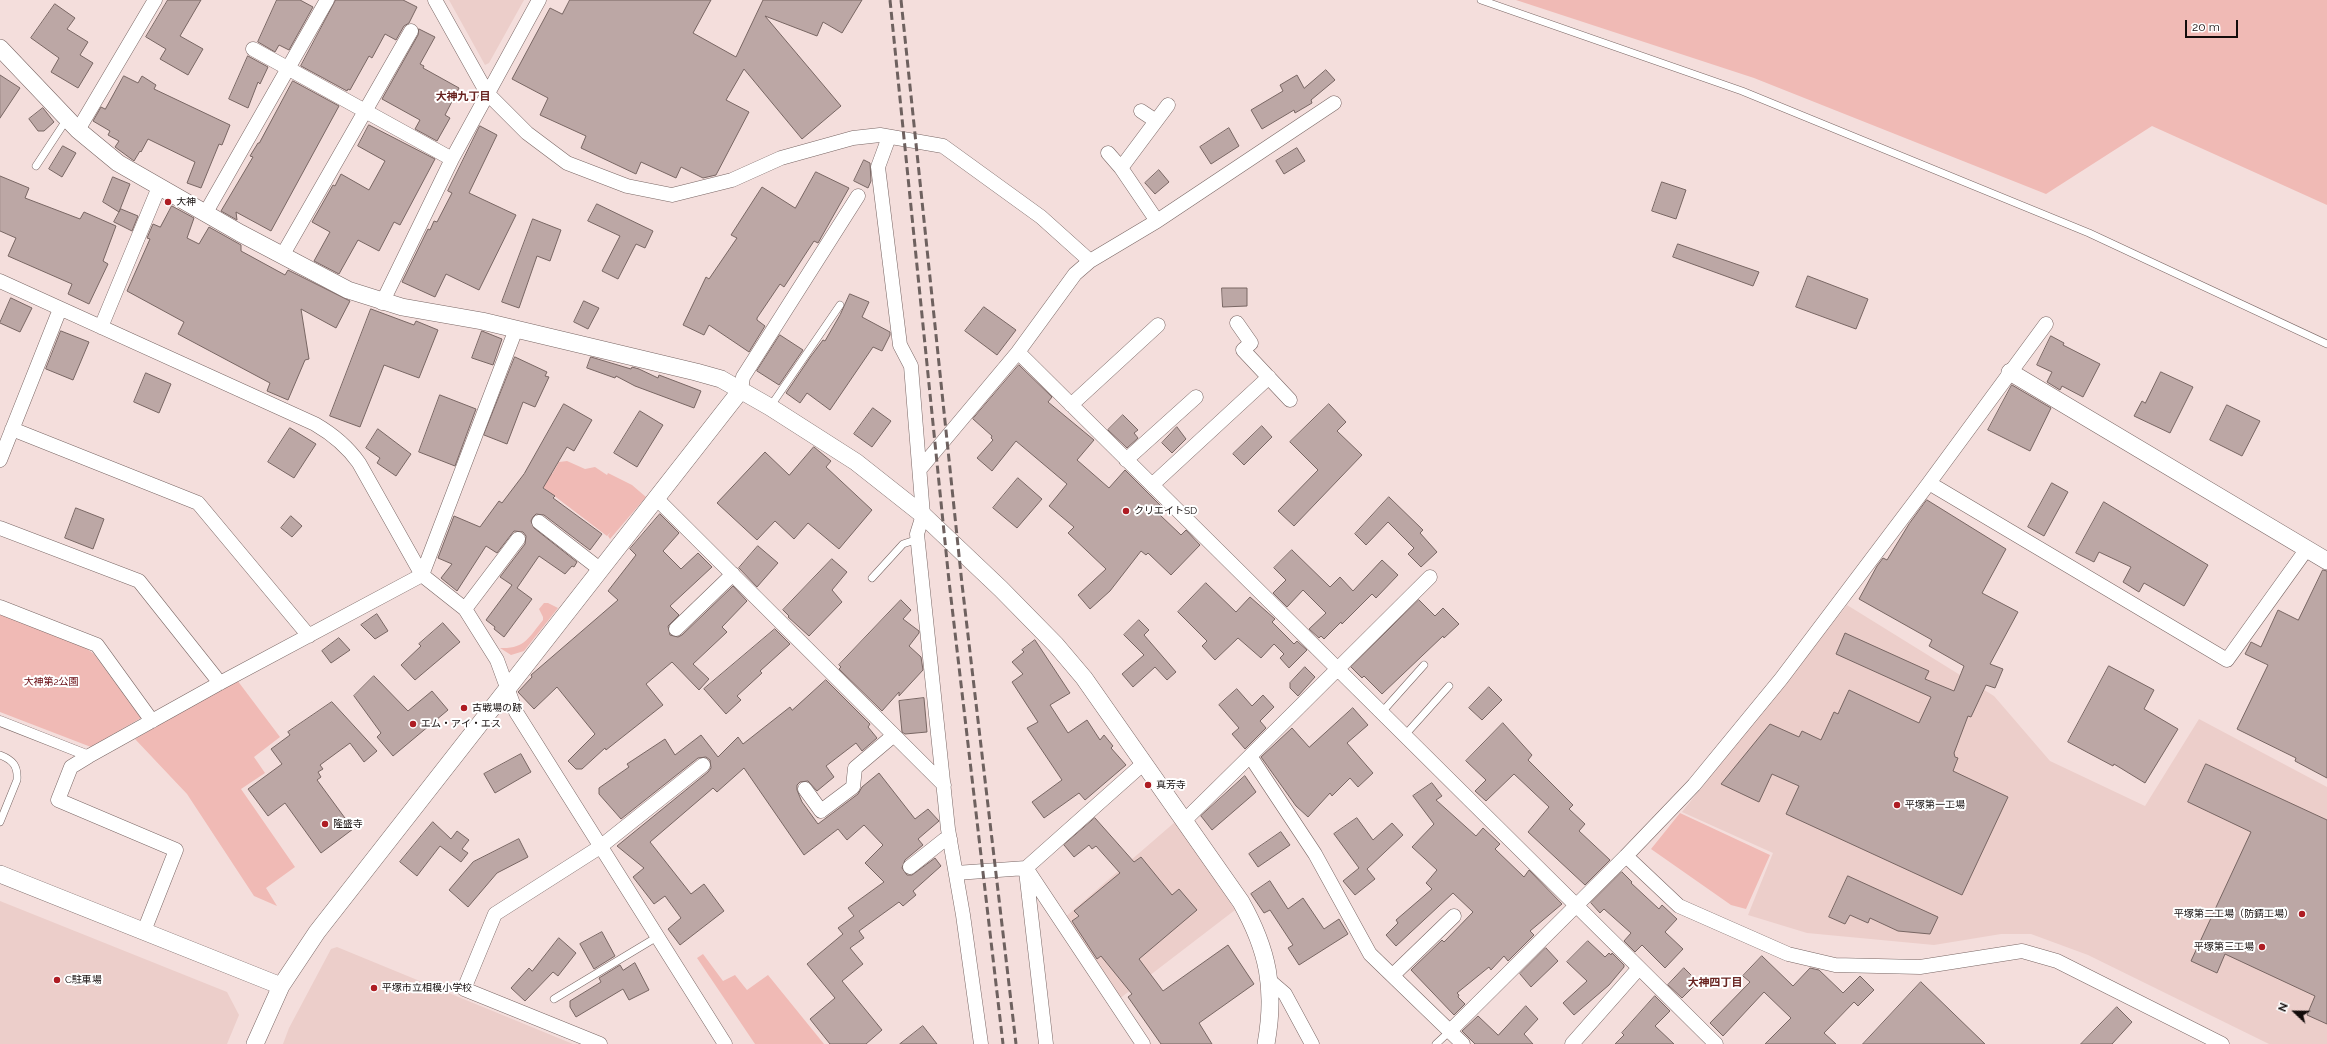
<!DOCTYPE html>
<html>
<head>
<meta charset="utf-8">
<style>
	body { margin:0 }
	#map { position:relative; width:2327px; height:1044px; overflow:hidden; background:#f4dedc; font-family:Raleway,sans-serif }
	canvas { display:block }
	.north { position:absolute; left:2275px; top:992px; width:40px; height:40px; -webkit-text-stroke:3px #fff; paint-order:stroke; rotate:292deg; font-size:11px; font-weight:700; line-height:16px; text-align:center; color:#130c0b }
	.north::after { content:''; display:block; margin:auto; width:14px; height:18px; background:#130c0b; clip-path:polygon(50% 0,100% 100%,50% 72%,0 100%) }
	.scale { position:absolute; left:2185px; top:20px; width:53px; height:18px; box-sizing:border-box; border:2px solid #130c0b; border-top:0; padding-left:5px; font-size:12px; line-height:14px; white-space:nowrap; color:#130c0b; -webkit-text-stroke:3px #fff; paint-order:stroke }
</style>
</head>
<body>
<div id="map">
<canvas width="2327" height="1044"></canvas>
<div class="north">N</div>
<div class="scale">20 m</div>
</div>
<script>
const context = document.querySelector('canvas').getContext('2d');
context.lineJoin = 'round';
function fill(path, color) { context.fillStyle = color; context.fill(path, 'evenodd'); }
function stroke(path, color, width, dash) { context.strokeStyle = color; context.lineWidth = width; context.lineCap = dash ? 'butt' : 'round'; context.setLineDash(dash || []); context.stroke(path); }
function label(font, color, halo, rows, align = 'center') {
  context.font = font + ' Raleway,"Noto Sans JP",sans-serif'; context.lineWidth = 4; context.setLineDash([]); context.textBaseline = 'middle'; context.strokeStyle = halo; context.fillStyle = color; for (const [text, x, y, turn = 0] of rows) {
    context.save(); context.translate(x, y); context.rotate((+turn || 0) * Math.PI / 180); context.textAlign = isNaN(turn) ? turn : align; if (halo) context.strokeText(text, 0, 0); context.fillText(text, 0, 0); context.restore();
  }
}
fill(new Path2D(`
	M449,0H524L489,63L485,65Z
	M1847,605L1994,696L2050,761L2145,806L2199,719L2327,787V1044H2269L2088,955L2031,934H2001L1934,945L1807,933L1748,915L1773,853L1682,812Z
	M1175,822L1205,864L1235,910L1119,999L1063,919Z
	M0,901L227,992L239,1015L227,1044H0Z
	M337,947L573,1044H283L289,1028L331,949Z`), '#ecceca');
fill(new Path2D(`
	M1516,0H2327V205L2152,126L2046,194L1754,78Z
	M567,461L585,469L595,467L607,475L608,473L632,485L646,497L610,539L608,536L611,532L607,536L540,485L548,473L552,474L559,462Z
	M544,603H548L558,608L524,651L511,655L500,648C525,649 528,638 543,620V617L539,609Z
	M0,613L83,646L94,654L141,718L91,747L0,712Z
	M237,680L280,737L254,757L265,773L241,789L295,867L266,888L277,906L254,896L187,794L135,739Z
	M1680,813L1770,855L1746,909L1731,905L1651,849Z
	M703,954L723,981L735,975L747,990L768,975L824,1044H755L697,958Z`), '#f0bab5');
const building = new Path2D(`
	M168,0H201L180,36L203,49L188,75L160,59L166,49L146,37Z
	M277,0H300L313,7L289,50L279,45L275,52L258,42Z
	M336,0H403L417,7L409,23L404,26L396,40L385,34L372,58L369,56L350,90L348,89L347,91L301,66Z
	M570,0H711L693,33L736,57L763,0H862L842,33L823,22L817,36L765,16L841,106L802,139L744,69L726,100L749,112L716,175L703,178L681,167L676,178L641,162L636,174L581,148L586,136L540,115L548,98L512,79L550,8L562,14Z
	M55,4L75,18L67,29L88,42L80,55L93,63L78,88L51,72L59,58L31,38Z
	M419,29L435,37L420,64L424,66L423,68L459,88L445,115L450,118L437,141L415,129L420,120L382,99L418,35Z
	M248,56L268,67L260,84L258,82L248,108L229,99Z
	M1326,70L1335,80L1311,100L1312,103L1295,113L1294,110L1262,129L1251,110L1283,91L1280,85L1297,75L1304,88Z
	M0,75L20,88L0,118Z
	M124,76L138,83L142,76L156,85L154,89L230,125L222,145L219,144L201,188L187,183L195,162L148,139L141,152L140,151L134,161L115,147L119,141L108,135L110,131L93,121L101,107L105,109Z
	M293,81L339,106L271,231L236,212L237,220L221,211L253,157L250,156L258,143H259Z
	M43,108L54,122L44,131H38L29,119Z
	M369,125L435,159L400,225L394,222L379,251L358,240L339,274L314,261L330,232L312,222L333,185L335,186L341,174L369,190L385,161L358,146Z
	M480,126L497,135L469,193L516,215L479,290L446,274L435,297L402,282L428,229L430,230L434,221L437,222L452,193L448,191Z
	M1229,128L1239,146L1211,164L1200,147Z
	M63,146L76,153L62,177L49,169Z
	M1297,148L1305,161L1284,174L1276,161Z
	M864,160L870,163L871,181L868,188L854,181Z
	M1159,170L1169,182L1155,194L1145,183Z
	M816,172L849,188L818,243L814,241L784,287L780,284L757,318V320L765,326L749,352L709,325L704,335L683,325L706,277L709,279L737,238L731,235L762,187L795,208Z
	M0,176L29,188L25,198L80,219L84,212L116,226L103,261L108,264L89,304L68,294L72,284L8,256L16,238L0,231Z
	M113,177L130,184L119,212L103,202Z
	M1662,182L1686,190L1676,219L1652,211Z
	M597,204L653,231L645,248L636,244L618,279L602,271L620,236L588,221Z
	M172,206L194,218L187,238L199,244L209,227L241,245V251L285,275L288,270L350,301L336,328L301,309L309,359L305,360L288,400L267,391L270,383L178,334L184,322L127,291L150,239L147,238L153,224L160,227Z
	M121,209L138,216L132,231L114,222Z
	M533,219L561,230L550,261L537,256L519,308L502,302Z
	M1678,244L1759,272L1753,286L1673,257Z
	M1808,276L1868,299L1856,329L1796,307Z
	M1222,288H1247V306L1223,307Z
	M850,294L869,302L862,317L890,332V335L882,351L873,347L830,410L807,393L800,403L786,393L811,356L823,340L825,341L840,315Z
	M11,298L32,308L20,332L0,323Z
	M584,301L599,308L588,329L574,322Z
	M984,307L1016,330L997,355L965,331Z
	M371,309L414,325L416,321L438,330L419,378L384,365L360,427L330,416Z
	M61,331L89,342L73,380L46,369Z
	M482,331L502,339L493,365L472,358Z
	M780,335L803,350L779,385L757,371Z
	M2051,336L2064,343L2063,345L2100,364L2083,397L2062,386L2060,390L2047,382L2052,372L2037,365Z
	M515,357L547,372L545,376L549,377L535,407L523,402L507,444L484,435Z
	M591,357L631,369L632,367L639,369L658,378L659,375L701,391L694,408L635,386L616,376L615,378L587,368Z
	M1019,365L1052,397L1048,402L1094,440L1077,460L1109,488L1125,470L1165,510L1160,515L1181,535L1186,530L1200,545L1171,575L1148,553L1146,555L1141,551L1110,591L1090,609L1078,595L1106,569L1068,533L1074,527L1049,506L1067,484L1016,441L992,471L977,458L993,440L991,438L992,436L973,419Z
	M2161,372L2193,387L2170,433L2134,416L2142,401L2145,403Z
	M146,373L171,384L159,413L134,402Z
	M2012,385L2051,408L2030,451L1988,430Z
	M440,395L476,409L455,466L419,452Z
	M564,404L592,420L574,451L567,447L543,488L555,496L553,498L602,534L590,550L544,515L536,514L533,517L531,521L534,528L577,562L574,567L572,566L565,574L539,556L517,588L532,599L504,637L494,629L495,627L486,620L512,585L500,577L525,544L526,536L523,532L514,531L497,553L486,546L457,591L441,578L452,564L438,558L454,516L480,527L499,501L502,503L524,474Z
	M1329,404L1346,422L1337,431L1362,455L1294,526L1278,511L1318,470L1290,442Z
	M2227,405L2260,421L2242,456L2210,440Z
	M873,408L891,421L872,447L854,434Z
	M640,411L663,425L637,467L614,453Z
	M1123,415L1138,430L1134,433L1138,438L1127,448L1108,430Z
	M1262,426L1272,437L1244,465L1233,454Z
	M1177,427L1186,439L1172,453L1162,443Z
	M290,428L316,444L294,478L268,462Z
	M378,429L411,454L396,476L377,463L380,458L366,448Z
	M814,447L831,461L826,467L872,510L839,549L808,523L794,539L775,521L757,540L717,503L765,452L789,475Z
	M1018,478L1042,499L1017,528L993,508Z
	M2052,483L2068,492L2044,536L2028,527Z
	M1389,497L1423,530L1420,533L1437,552L1421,567L1408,554L1414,548L1388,522L1366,545L1355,534Z
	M1927,500L2006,549L1982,593L2018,612L1990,664L2003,669L1995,688L1986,685L1971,717L1968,716L1954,753L1955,757L1958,758L1953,771L2008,797L1962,895L1786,814L1799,786L1772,774L1759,802L1721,784L1770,724L1799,737L1802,731L1821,740L1834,712L1838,714L1849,690L1919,723L1931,697L1836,654L1845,633L1929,671L1925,679L1954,691L1964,666L1929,646L1932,640L1859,599L1877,566L1883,558L1887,560L1909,524Z
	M2104,502L2208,565L2184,606L2144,583L2139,592L2123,582L2131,567L2099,552L2094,562L2076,553Z
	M76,508L104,519L93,549L65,538Z
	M660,514L679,533L663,551L681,569L698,553L712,567L670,606L679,615L668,626L670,635L678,637L682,635L733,586L747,601L722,627L727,632L693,664L709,679L699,690L672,662L646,684L663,705L606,750L605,748L582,769H576L568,761L595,734L557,687L534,709L518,692L532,677L531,675L618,600L608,591L636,555L630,549Z
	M291,516L302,526L292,537L281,528Z
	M758,546L778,563L757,587L739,568Z
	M1292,550L1330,587L1340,577L1353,591L1382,560L1398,575L1376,598L1372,594L1342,624L1341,622L1324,639L1321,636L1319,638L1309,629L1326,613L1303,590L1287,607L1273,593L1286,580L1274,568Z
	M832,559L847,572L832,590L842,602L809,636L788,617L789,616L783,610Z
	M2323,570L2327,571V778L2295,761L2296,758L2237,729L2268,665L2245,654L2251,642L2261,647L2278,610L2298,620Z
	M1206,583L1236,612L1250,597L1275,619L1272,622L1294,644L1297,641L1307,650L1289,668L1280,658L1284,654L1274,644L1261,658L1238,638L1215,660L1202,646L1207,641L1178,612Z
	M901,600L911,610L903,619L919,631V633L909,646L921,657L923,670L899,696V692L882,711L839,669L841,667L839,665Z
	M1419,600L1435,616L1443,608L1459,624L1444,638L1443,636L1382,694L1364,676L1362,678L1351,667Z
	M377,614L388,631L375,639L361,625Z
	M1139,620L1149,630L1144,635L1176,672L1167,680L1155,667L1133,687L1122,674L1144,655L1124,635Z
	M443,623L460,642L415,680L401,665L421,646L419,644Z
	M775,629L790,644L760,671L762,673L737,696L741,700L726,714L704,689Z
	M339,638L350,650L331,663L322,651Z
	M1035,640L1070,693L1050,705L1068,733L1087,720L1100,740L1104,735L1113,746L1111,748L1126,765L1085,800L1079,793L1044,818L1032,802L1062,780L1027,728L1038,722L1012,682L1023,674L1012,662L1024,652L1022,650Z
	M2109,666L2154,690L2144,709L2178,729L2145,783L2114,764L2113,766L2068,742Z
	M1305,667L1315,677L1298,696L1290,688V683Z
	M374,676L408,711L432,691L448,710L393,756L377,737L381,733L354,696Z
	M826,680L870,724L868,727L877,738L862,751L856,743L826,766L834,777L817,791L808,781L800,782L797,785V790L802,802L818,824L858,794L862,787L879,773L915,819L928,809L939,821L918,839L923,845L905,860L902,868L907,875H912L935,858L941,866L913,891L916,895L903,906L899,902L859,931L864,938L850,948L863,964L842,981L882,1030L866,1044H830L810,1019L835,998L807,964L843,934L838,928L854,916L848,908L884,882L865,863L883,845L864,825L847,840L838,829L804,855L744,768L717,792L713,788L650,842L691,894L704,884L724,911L680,945L668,929L681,918L665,896L654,904L633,877L644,868L617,846L708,772L711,768L710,760L706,757L698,758L621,819L599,794V788L629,767L627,764L665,739L675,755L701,735L718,757L738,737L743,744L790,707L792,710Z
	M1489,687L1502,700L1482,720L1469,708Z
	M1237,689L1252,706L1263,695L1274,707L1260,721L1266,728L1245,749L1232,734L1239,728L1219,705Z
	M924,698L927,732L905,734L902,732L899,701Z
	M332,702L377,751L364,762L350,743L320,765L323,769L318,772L321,777L317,780L353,829L321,853L285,803L268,816L248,789L282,764L271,749L290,735L288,732Z
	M1353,708L1368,725L1347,743L1373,773L1358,787L1350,778L1332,796L1330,793L1308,817L1296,806L1261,757L1292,728L1309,747Z
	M1503,723L1532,755L1528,760L1573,805L1569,809L1585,824L1579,831L1610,860L1585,885L1528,832L1549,807L1514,774L1486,801L1475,791L1486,780L1466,761Z
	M521,754L531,772L495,793L484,774Z
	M2206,764L2327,820V1024L2307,1015L2315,996L2225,954L2217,973L2191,961L2251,832L2188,802Z
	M1245,776L1256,792L1212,830L1201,816Z
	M1432,783L1442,796L1436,800L1476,836L1483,828L1500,844L1495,849L1524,877L1529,870L1562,904L1530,931L1534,935L1508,961L1504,956L1491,970L1489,967L1457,993L1459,995L1458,997L1465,1004L1454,1015L1411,970L1442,940L1444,942L1473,912L1453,893L1396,946L1386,935L1398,923L1396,920L1432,889L1426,883L1437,870L1412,847L1434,824L1413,796Z
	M1095,818L1134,862L1141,857L1172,895L1179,889L1197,910L1139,959L1163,991L1228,945L1254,984L1199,1023L1212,1044H1161L1128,997L1132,994L1101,956L1097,959L1072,921L1079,916L1074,911L1120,873L1096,846L1092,849L1089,845L1074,857L1064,845Z
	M1357,818L1373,840L1392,823L1403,835L1367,869L1375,879L1355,895L1343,881L1359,868L1334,834Z
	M433,822L451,839L457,831L469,840L462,849L468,853L461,862L440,846L417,876L400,862Z
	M1281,832L1290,845L1258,867L1249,854Z
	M519,839L528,857L497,873L468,907L449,890L473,862Z
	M1622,872L1632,882L1631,883L1659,909L1662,905L1677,919L1665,932L1683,949L1665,968L1642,945L1635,952L1624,941L1631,933L1604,909L1600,913L1591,903Z
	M1848,876L1938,917L1930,934L1898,931L1870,918L1868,923L1850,915L1845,924L1829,917Z
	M1270,881L1288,909L1303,898L1324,929L1339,919L1348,934L1299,965L1288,948L1293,945L1270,910L1264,913L1251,894Z
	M602,932L615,956L594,969L580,944Z
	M559,938L576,953L558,976L553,972L525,1001L511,988L529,968L532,971Z
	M1588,941L1605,957L1609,953L1611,955L1612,953L1624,965V967L1609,985L1574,1015L1563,1003L1587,981L1567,962Z
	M1546,948L1558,961L1531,987L1520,974Z
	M1762,956L1793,986L1810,968L1819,970L1843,993L1860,976L1874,990L1858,1006L1854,1002L1824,1033L1836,1044H1765L1791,1018L1764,992L1723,1036L1710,1023L1750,982L1743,976Z
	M635,963L649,990L629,1000L623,989L576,1017L570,1007V1001L601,982L599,978L620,965L623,970Z
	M1684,968L1698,982L1682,998L1668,985Z
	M1921,982L1985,1044H1863Z
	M1655,996L1670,1011L1655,1026L1674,1044H1615L1624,1035L1622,1033Z
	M1526,1006L1538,1019L1524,1034L1533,1044H1475L1462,1031L1478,1016L1498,1035Z
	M2117,1007L2132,1022L2112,1044H2081Z
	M923,1026L937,1044H900Z`);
fill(building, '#bca7a5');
stroke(building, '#786663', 1);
const service = new Path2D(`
	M1481,0L1742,91L2089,233L2327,344
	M36,166L67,119
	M770,407L840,305
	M872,578L903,544L918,539
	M1382,712L1424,665
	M1405,735L1449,686
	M0,755C13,760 18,766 17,780L0,822
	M554,999L657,937
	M1436,1044L1450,1031`);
const pedestrian = new Path2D(`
	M0,721L89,756`);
const minor = new Path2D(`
	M435,0L487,93L527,133L567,163L627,186L672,195L732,180L781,158L853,138L880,135L943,146L1041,217L1090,261L1075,274L1018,352L920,469
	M253,49L452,159
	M1141,111L1156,121
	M78,130L155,0
	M889,137L878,167L900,345L911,366L923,515L917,534L948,829L963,915L981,1044
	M1108,153L1121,168
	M205,214L327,0
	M1157,221L1121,168L1168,105
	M282,256L411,31
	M1090,261L1157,221L1334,103
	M0,281L315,424C334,435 347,446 359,463L422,575L465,609L497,660L516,712L725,1044
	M382,303L452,159L539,0
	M1237,323L1251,343L1243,350L1290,400
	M2046,324L1929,483L2227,660L2306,550
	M101,327L159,187
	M1018,352L1716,1044
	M741,390L743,377L858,196
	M1071,405L1158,325
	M12,429L198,503L309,636
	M0,460L60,309
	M1126,460L1196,397
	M1152,485L1269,377
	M657,499L944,785
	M539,522L601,570
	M0,528L139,581L220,683
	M0,607L97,645L152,721
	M465,609L518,539
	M676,629L733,574
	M1250,756L1430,577
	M805,789L821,811L853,787L855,768L894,735
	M1184,821L1250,756L1315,854L1370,954L1463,1044
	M1626,856L1694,785L1781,679L1929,483
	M910,867L944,840L950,839
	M1026,868L1143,1044
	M1026,871L1046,1044
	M956,873L1026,868L1144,763
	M144,931L176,850L58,800L71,767L89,756L220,683L422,575L516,329
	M1393,975L1454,916
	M1271,982L1285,994L1312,1044
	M1450,1031L1626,856L1679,906L1788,954L1835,965L1920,967L2022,951L2057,961L2222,1044
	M600,1044L464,989L495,914L600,847L703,765
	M1572,1044L1639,968`);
const tertiary = new Path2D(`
	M0,48L78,130L118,163L240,233L348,290L402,307L482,321L696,372L721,379L770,407L856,462L923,515L1001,589L1056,645L1084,678L1241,902C1268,950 1276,989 1266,1044
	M2010,372L2327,561
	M0,874L281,986
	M255,1044L281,986L317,932L741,390`);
stroke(service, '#796664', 8);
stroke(pedestrian, '#796664', 11);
stroke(minor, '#796664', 15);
stroke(tertiary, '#796664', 18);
stroke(service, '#fff', 7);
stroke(pedestrian, '#fff', 10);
stroke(minor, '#fff', 14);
stroke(tertiary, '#fff', 17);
stroke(new Path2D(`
	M890,0L949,581L1003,1044
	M901,0L962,584L1016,1044`), '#6e615f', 3, [8, 4]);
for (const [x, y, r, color] of [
	[168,202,4,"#ae1c23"],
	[1126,511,4,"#ae1c23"],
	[464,708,4,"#ae1c23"],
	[413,724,4,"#ae1c23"],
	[1148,785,4,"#ae1c23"],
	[1897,805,4,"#ae1c23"],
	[325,824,4,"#ae1c23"],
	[2302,914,4,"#ae1c23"],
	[2262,947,4,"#ae1c23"],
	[57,980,4,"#ae1c23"],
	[374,988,4,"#ae1c23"]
]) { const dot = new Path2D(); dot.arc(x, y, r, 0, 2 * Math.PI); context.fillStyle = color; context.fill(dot); stroke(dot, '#fff', 1.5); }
label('10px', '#130c0b', '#fff', [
	["大神",176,202],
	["クリエイトSD",1134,511],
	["古戦場の跡",472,708],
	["エム・アイ・エス",421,724],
	["真芳寺",1156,785],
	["平塚第一工場",1905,805],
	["隆盛寺",333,824],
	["平塚第二工場（防錆工場）",2294,914,"right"],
	["平塚第三工場",2254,947,"right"],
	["C駐車場",65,980],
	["平塚市立相模小学校",382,988]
], 'left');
label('10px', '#66080e', '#fff', [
	["大神第2公園",51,682]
]);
label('bold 11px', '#682320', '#fff', [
	["大神九丁目",463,97],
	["大神四丁目",1715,983]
]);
</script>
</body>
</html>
